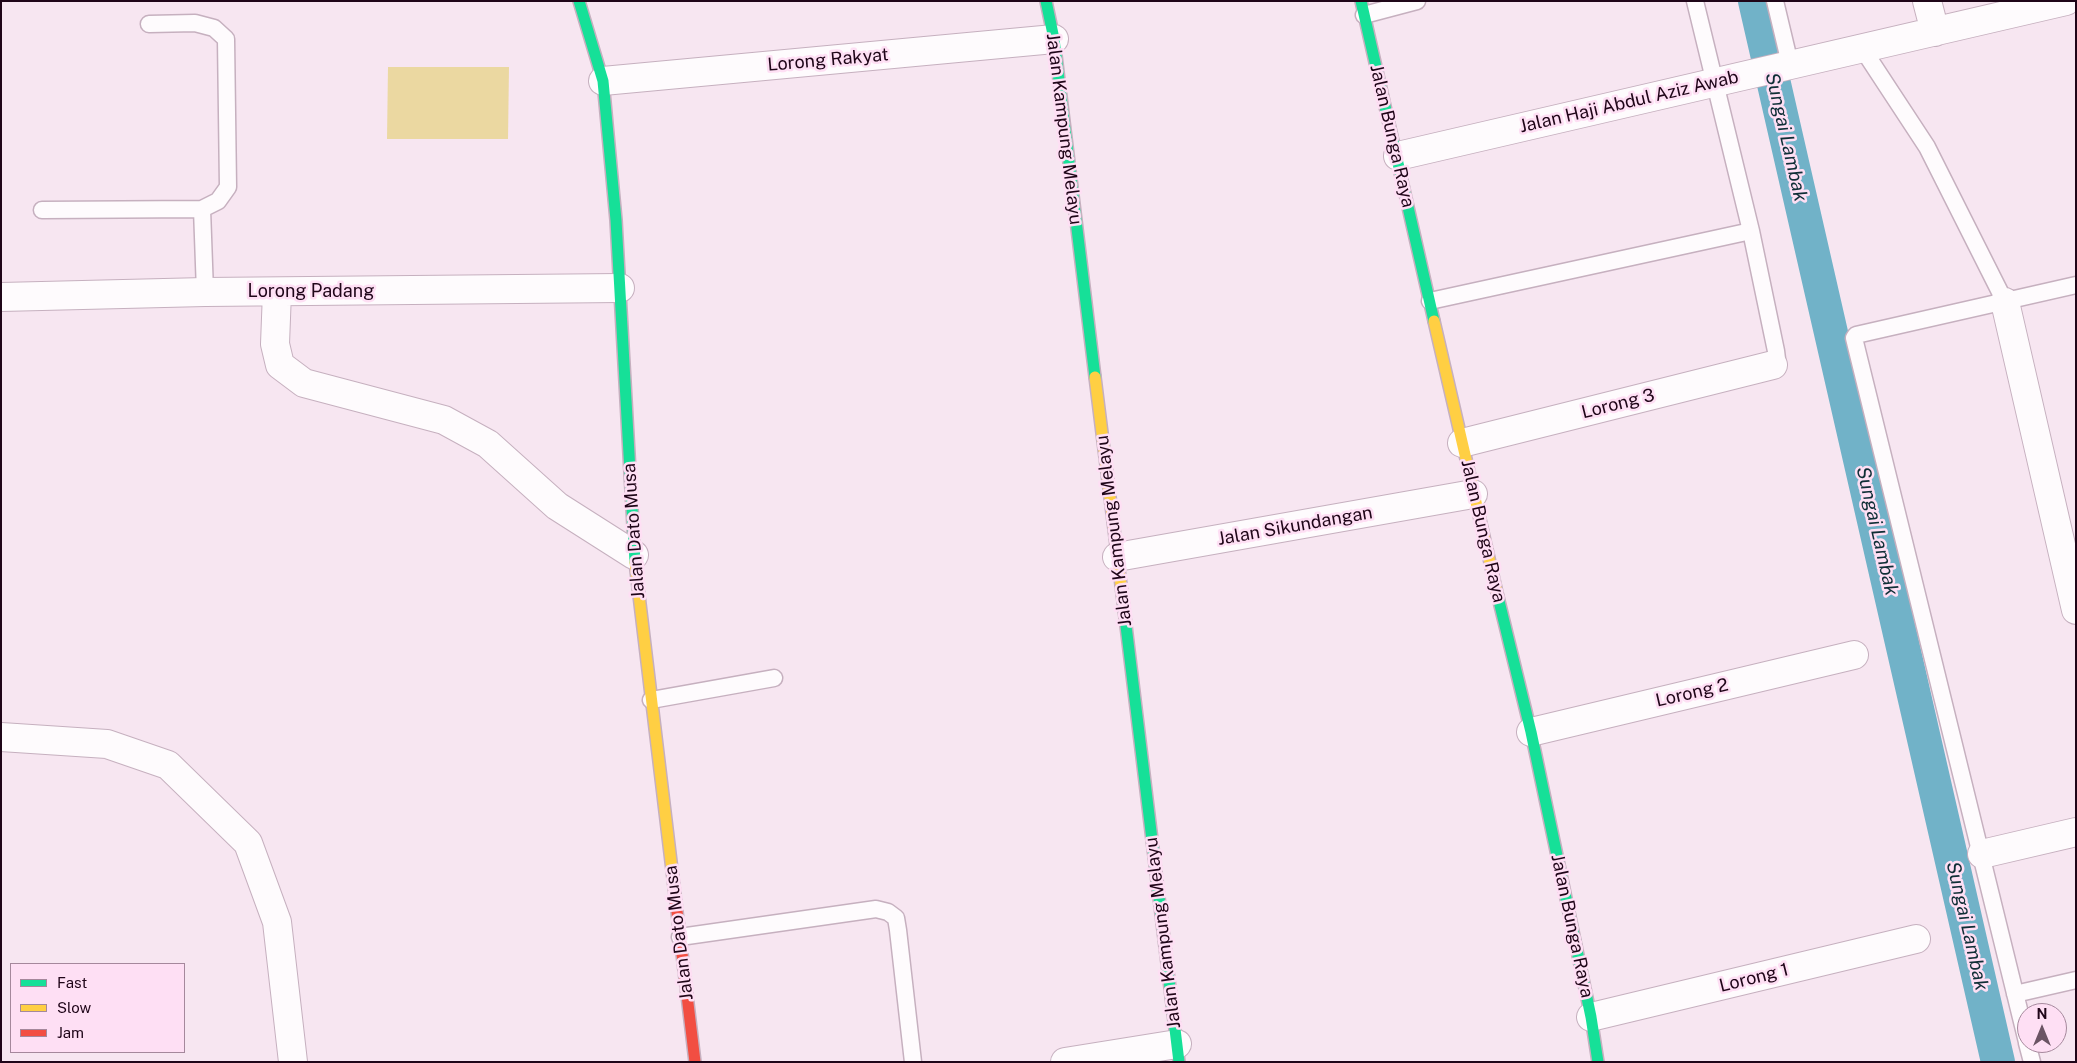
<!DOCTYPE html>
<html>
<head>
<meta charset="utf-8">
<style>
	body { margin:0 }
	#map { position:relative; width:2077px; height:1063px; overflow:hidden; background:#f7e6f1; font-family:"Public Sans",sans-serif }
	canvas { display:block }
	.frame { position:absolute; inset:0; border:2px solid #1f0518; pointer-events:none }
	.legend { position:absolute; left:10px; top:963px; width:175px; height:90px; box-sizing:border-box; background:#fedff4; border:1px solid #a5889c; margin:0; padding:6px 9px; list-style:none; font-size:15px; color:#1f0518 }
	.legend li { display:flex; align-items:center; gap:10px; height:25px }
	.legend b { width:25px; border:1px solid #a5889c }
	.north { position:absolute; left:2017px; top:1003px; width:50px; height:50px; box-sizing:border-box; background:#fedff4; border:1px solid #a5889c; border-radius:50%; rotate:0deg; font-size:14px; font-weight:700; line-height:20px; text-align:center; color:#1f0518 }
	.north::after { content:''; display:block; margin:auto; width:18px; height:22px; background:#6b5464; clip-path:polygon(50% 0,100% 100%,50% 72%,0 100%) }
</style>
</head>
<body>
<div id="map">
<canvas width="2077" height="1063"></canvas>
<div class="frame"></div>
<ul class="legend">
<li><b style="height:6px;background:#16e098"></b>Fast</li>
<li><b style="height:6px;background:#ffcf43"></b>Slow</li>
<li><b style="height:6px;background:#f24e42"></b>Jam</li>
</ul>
<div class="north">N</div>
</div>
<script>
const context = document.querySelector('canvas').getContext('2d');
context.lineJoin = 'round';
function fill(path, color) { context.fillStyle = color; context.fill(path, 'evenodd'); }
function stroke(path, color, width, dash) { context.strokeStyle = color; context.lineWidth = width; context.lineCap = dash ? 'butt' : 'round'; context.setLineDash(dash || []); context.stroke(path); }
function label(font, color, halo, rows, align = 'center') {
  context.font = font + ' "Public Sans",sans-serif'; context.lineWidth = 5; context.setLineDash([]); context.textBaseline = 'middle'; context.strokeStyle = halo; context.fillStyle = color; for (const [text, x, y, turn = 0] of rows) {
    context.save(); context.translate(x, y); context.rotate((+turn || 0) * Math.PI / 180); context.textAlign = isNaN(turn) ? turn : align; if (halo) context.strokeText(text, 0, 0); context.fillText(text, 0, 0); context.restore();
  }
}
fill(new Path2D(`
	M388,67H509L508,139H387Z`), '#ebd8a1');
stroke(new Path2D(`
	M1755,1L1998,1062`), '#71b2c8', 34);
const lane = new Path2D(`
	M1695,1L1751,231
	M1775,1L1790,64
	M1364,15L1417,1
	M1862,48L1927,147L2005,302
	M202,209L205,292
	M42,210L202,209L218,201L228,187L226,39L214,28L195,23L149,24
	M1430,301L1751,231L1776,351L1777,359L1773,365
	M651,700L774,678
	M680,937L876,909L888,912L896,918L898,930L913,1062
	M2015,994L2076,980
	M2027,1042L1854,338L1856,335L2076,285
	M2027,1043L2032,1062`);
const street = new Path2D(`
	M1927,1L1935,32
	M603,81L1054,39
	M1398,156L2066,1
	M277,292L275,344L280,365L304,383L444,420L488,444L557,506L634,555
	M1,297L205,292L620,288
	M2005,302L2076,610
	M1462,443L1773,365
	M1117,557L1473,494
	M1531,732L1854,655
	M1,737L107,744L168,765L248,843L277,922L293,1062
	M1982,854L2076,832
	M1591,1017L1916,939
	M1065,1062L1177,1044`);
const fast = new Path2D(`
	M579,1L603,81L616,220L635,562
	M1046,1L1054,39L1095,377
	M1361,1L1434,321
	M1498,597L1531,732L1591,1017L1598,1062
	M1123,601L1179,1062`);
const slow = new Path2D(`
	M1434,321L1498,597
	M1095,377L1123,601
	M635,562L675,895`);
const jam = new Path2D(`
	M675,895L695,1062`);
stroke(lane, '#c6b0bf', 19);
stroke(street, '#c6b0bf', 30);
stroke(fast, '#c6b0bf', 14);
stroke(slow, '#c6b0bf', 14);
stroke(jam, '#c6b0bf', 14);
stroke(lane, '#fefbfd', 16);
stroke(street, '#fefbfd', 28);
stroke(fast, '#16e098', 11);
stroke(slow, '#ffcf43', 11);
stroke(jam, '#f24e42', 11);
label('18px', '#1f0518', '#fedff4', [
	["Lorong Rakyat",828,60,-5],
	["Jalan Haji Abdul Aziz Awab",1629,102,-13],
	["Jalan Kampung Melayu",1064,129,83],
	["Jalan Bunga Raya",1392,136,77],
	["Lorong Padang",311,291],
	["Lorong 3",1618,404,-14],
	["Jalan Sikundangan",1295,526,-10],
	["Jalan Dato Musa",634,531,-94],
	["Jalan Kampung Melayu",1114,531,-97],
	["Jalan Bunga Raya",1483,531,77],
	["Lorong 2",1692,693,-13],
	["Jalan Bunga Raya",1572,926,78],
	["Jalan Dato Musa",679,933,-97],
	["Jalan Kampung Melayu",1163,933,-97],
	["Lorong 1",1754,978,-14]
]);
label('italic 19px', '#0f2e36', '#fedff4', [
	["Sungai Lambak",1786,137,77],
	["Sungai Lambak",1877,531,77],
	["Sungai Lambak",1967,926,77]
]);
</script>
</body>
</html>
